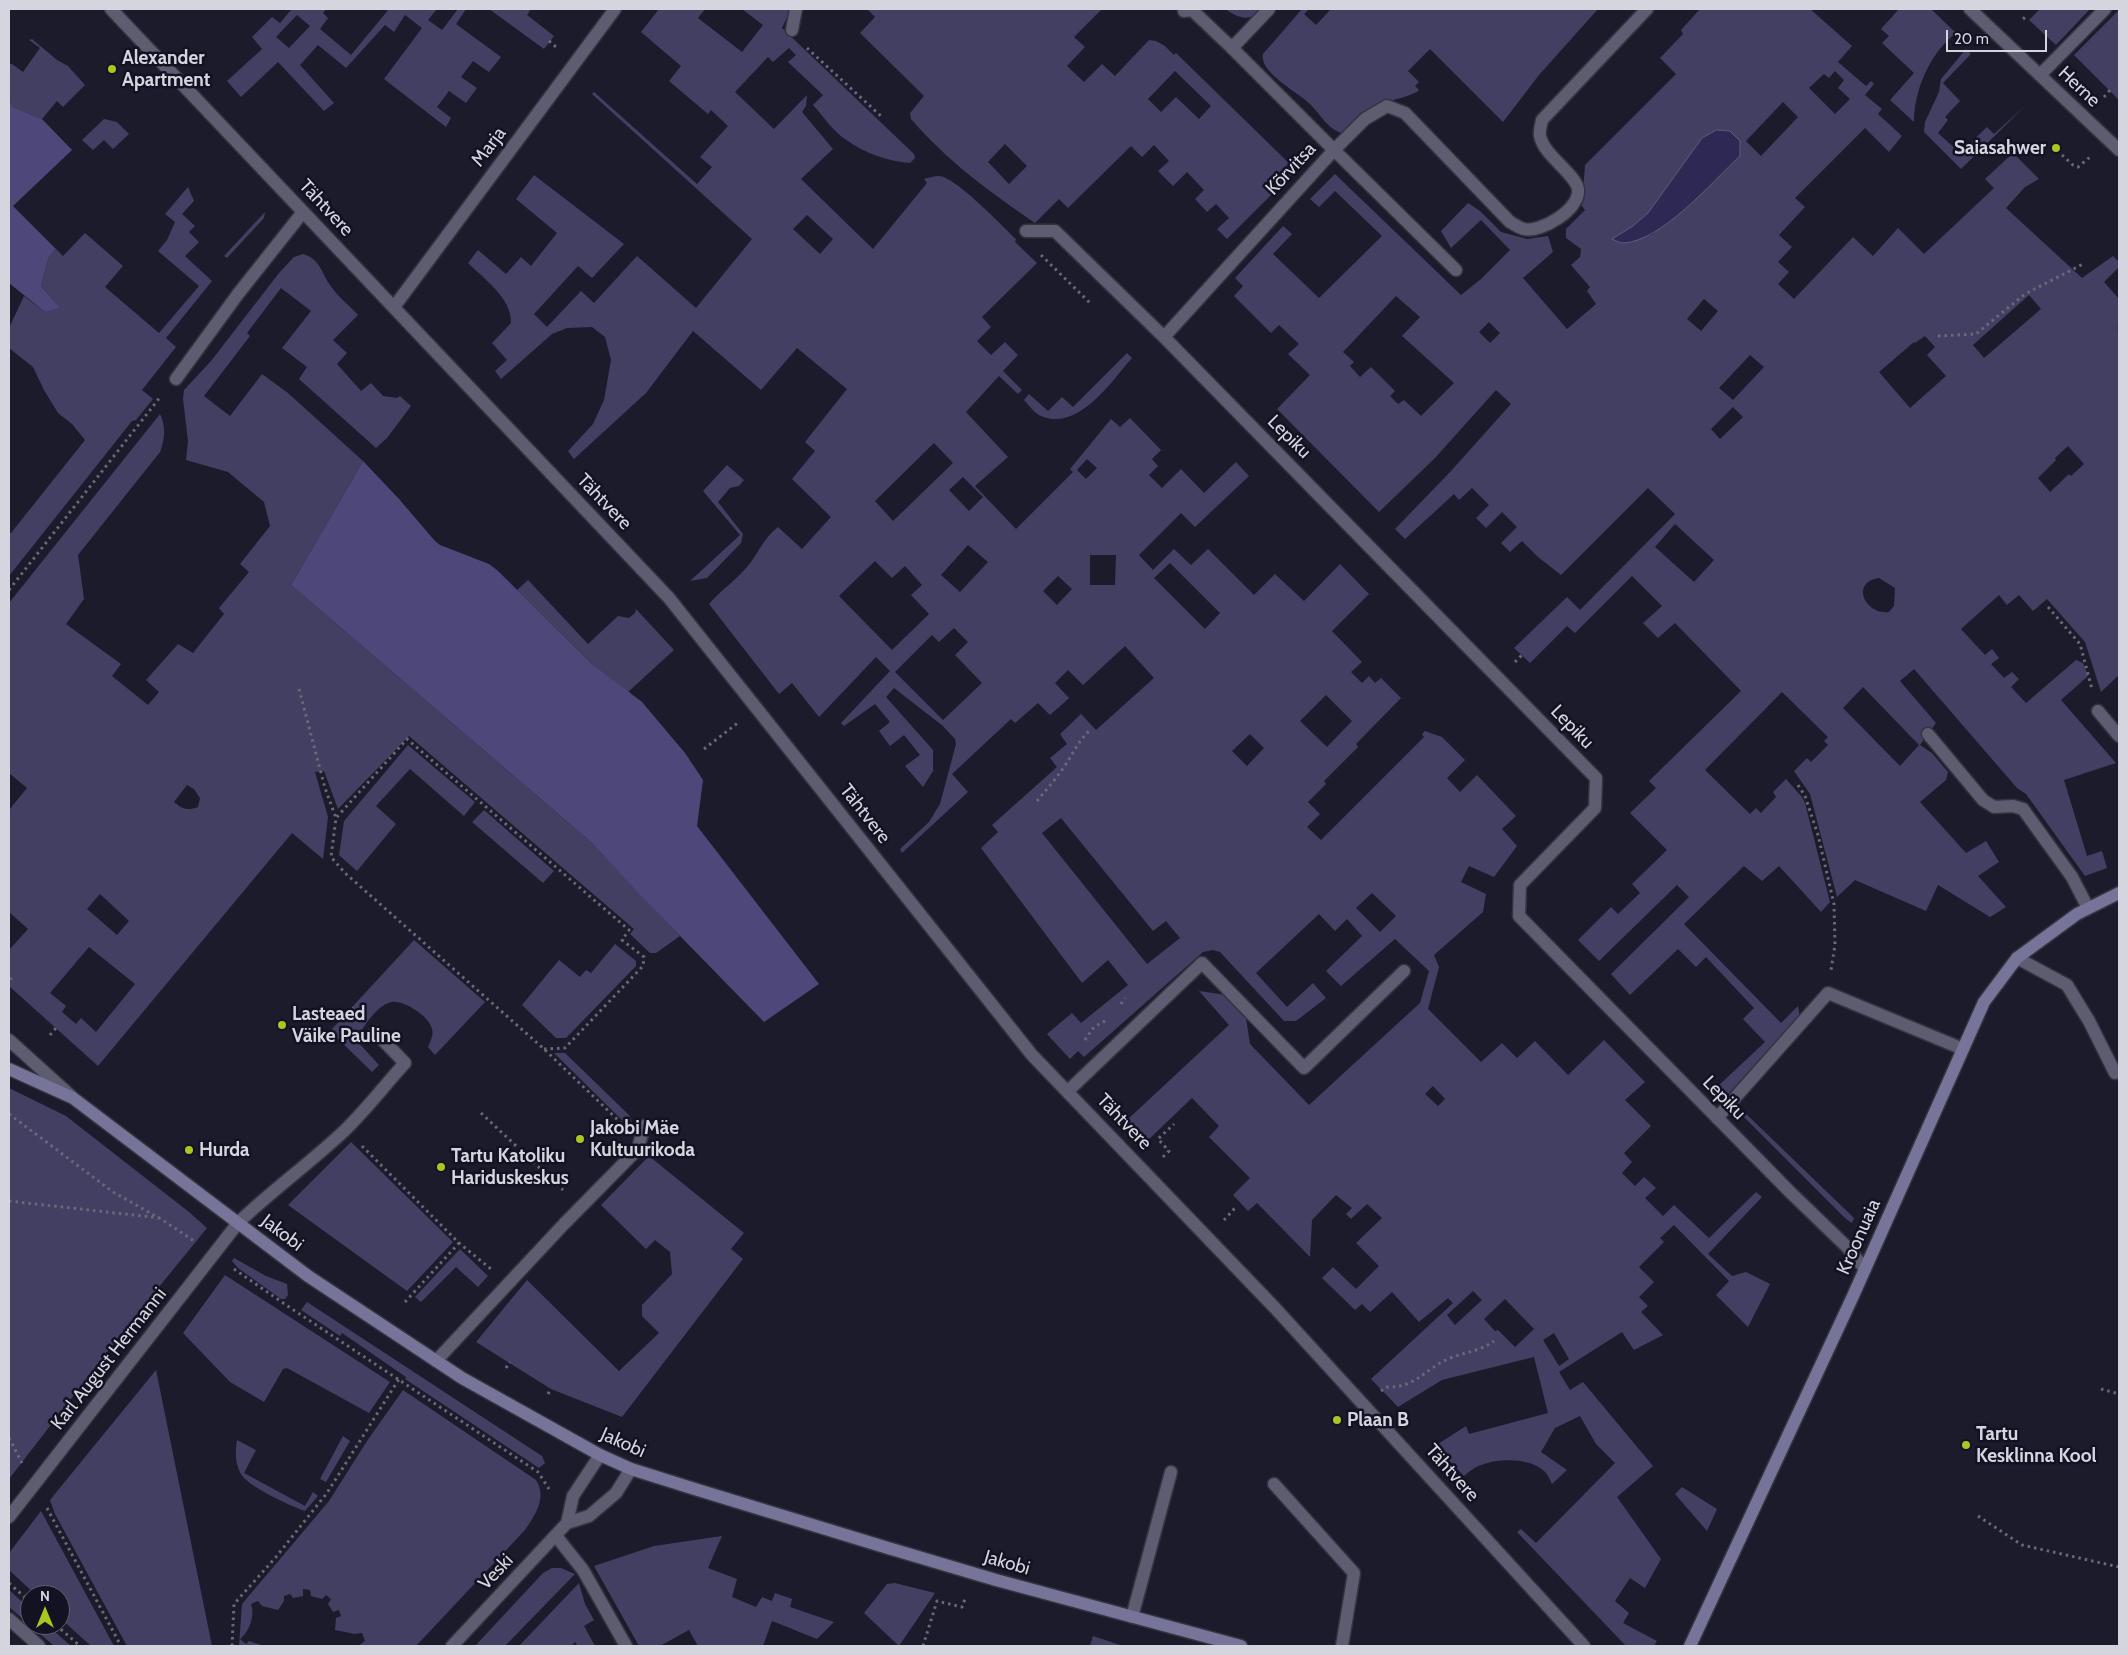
<!DOCTYPE html>
<html>
<head>
<meta charset="utf-8">
<style>
	body { margin:0 }
	#map { position:relative; width:2128px; height:1655px; overflow:hidden; background:#1c1b2c; font-family:Cabin,sans-serif }
	canvas { display:block }
	.frame { position:absolute; inset:0; border:10px solid #d5d5e0; pointer-events:none }
	.north { position:absolute; left:20px; top:1585px; width:50px; height:50px; box-sizing:border-box; background:#131222; border:1px solid #61606e; border-radius:50%; rotate:0deg; font-size:14px; font-weight:700; line-height:20px; text-align:center; color:#d5d5e0 }
	.north::after { content:''; display:block; margin:auto; width:18px; height:22px; background:#a6c820; clip-path:polygon(50% 0,100% 100%,50% 72%,0 100%) }
	.scale { position:absolute; left:1946px; top:30px; width:101px; height:22px; box-sizing:border-box; border:2px solid #d5d5e0; border-top:0; padding-left:6px; font-size:15px; line-height:18px; white-space:nowrap; color:#d5d5e0; -webkit-text-stroke:4px #131222; paint-order:stroke }
</style>
</head>
<body>
<div id="map">
<canvas width="2128" height="1655"></canvas>
<div class="frame"></div>
<div class="north">N</div>
<div class="scale">20 m</div>
</div>
<script>
const context = document.querySelector('canvas').getContext('2d');
context.lineJoin = 'round';
function fill(path, color) { context.fillStyle = color; context.fill(path, 'evenodd'); }
function stroke(path, color, width, dash) { context.strokeStyle = color; context.lineWidth = width; context.lineCap = dash ? 'butt' : 'round'; context.setLineDash(dash || []); context.stroke(path); }
function label(font, color, halo, rows, align = 'center') {
  context.font = font + ' Cabin,sans-serif'; context.lineWidth = 5; context.setLineDash([]); context.textBaseline = 'middle'; context.strokeStyle = halo; context.fillStyle = color; for (const [text, x, y, turn = 0] of rows) {
    context.save(); context.translate(x, y); context.rotate((+turn || 0) * Math.PI / 180); context.textAlign = isNaN(turn) ? turn : align; if (halo) context.strokeText(text, 0, 0); context.fillText(text, 0, 0); context.restore();
  }
}
fill(new Path2D(`
	M290,9H326L323,13L328,18L320,29L351,55L389,9H437L428,20L442,30L458,9H466L456,24L501,57L489,72L473,61L461,77L477,88L466,103L449,91L437,107L451,118L446,127L384,79L422,28L405,15L394,32L385,25L346,68L318,45L300,65L334,103L324,111L278,62L241,97L227,81L262,49L252,37L272,17L280,23L291,10ZM297,15L310,26L289,48L276,37Z
	M489,9H531L527,15L554,36L544,49Z
	M659,9H705L698,18L742,52L763,25L742,9H791L782,28L914,154L915,158L910,163C887,161 864,153 845,139C833,131 823,116 813,105L823,95L788,62L796,55L789,48L773,62L768,57L735,92L774,129L807,95L806,106L802,112L833,149L801,179L873,249L927,183L924,179C928,178 934,176 939,176C956,177 1002,226 1016,239L1015,242L1037,263L982,317L991,327L977,341L991,355L1005,342L1018,355L1003,371L1022,390L1018,394L999,376L966,412L1008,457L975,486L1016,529L1073,472L1070,469L1111,419L1120,427L1130,418L1161,450L1152,459L1158,466L1149,475L1162,488L1181,469L1204,493L1236,462L1249,476L1195,527L1181,513L1139,555L1153,570L1174,549L1191,565L1208,549L1254,595L1275,574L1304,601L1340,564L1369,594L1332,631L1362,662L1351,672L1362,683L1369,676L1375,683L1381,678L1401,698L1356,744L1358,747L1324,781L1326,784L1308,802L1320,814L1307,827L1321,840L1424,737L1422,734L1425,731L1442,737L1465,760L1447,778L1460,792L1477,775L1516,816L1502,829L1517,846L1494,877L1469,866L1461,882L1486,894L1483,912L1434,955L1439,967L1428,1009L1481,1062L1502,1043L1517,1058L1535,1041L1568,1075L1604,1040L1645,1082L1625,1100L1651,1126L1624,1153L1632,1162L1622,1173L1635,1186L1644,1177L1656,1188L1645,1198L1663,1216L1674,1205L1709,1238L1756,1192L1762,1197L1708,1254L1732,1276L1746,1272L1770,1284L1748,1327L1716,1295L1729,1281L1674,1225L1660,1238L1664,1242L1639,1267L1654,1282L1639,1297L1648,1306L1641,1312L1663,1335L1634,1350L1622,1332L1559,1372L1570,1390L1583,1382L1653,1466L1617,1497L1661,1559L1645,1588L1630,1578L1615,1601L1629,1613L1623,1623L1657,1641L1654,1646H1626L1517,1532L1521,1529L1536,1543L1615,1463L1596,1444L1580,1416L1555,1428L1541,1452L1567,1470L1552,1484C1550,1480 1548,1474 1544,1471C1531,1458 1500,1458 1484,1464C1476,1466 1470,1471 1464,1476L1435,1446L1466,1426L1469,1434L1548,1413L1534,1357L1442,1380L1398,1407L1371,1379L1453,1303L1448,1298L1419,1322L1392,1292L1370,1312L1362,1304L1355,1310L1322,1278L1333,1267L1356,1289L1379,1266L1356,1243L1382,1218L1367,1204L1351,1219L1346,1214L1352,1208L1336,1195L1312,1220L1310,1257L1257,1203L1248,1211L1233,1195L1250,1178L1209,1137L1219,1126L1192,1098L1147,1141L1127,1120L1229,1025L1199,991L1226,995L1246,1018L1250,1044L1309,1105L1420,1003L1429,971L1395,939L1341,986L1326,971L1362,936L1347,919L1335,931L1319,914L1256,973L1287,1007L1313,983L1326,998L1296,1021H1284L1220,952L1213,950L1203,952L1084,1057L1078,1051L1070,1059L1047,1034L1072,1013L1081,1023L1128,985L1108,960L1082,983L981,848L998,832L992,825L1057,767L1050,758L1067,744L1060,734L1081,714L1096,730L1154,678L1125,646L1083,685L1068,670L1055,683L1069,698L1067,700L1050,715L1038,703L1015,723L1011,719L952,774L968,792L902,853L900,849L929,822L940,804L956,744L955,739L943,726L894,688L886,697L933,750V771L923,787L905,766L920,755L904,735L890,746L879,731L890,722L875,704L844,726L841,723L890,671L876,657L819,717L792,683L779,694L709,604C720,591 735,581 746,568C758,555 763,538 778,527L802,549L831,517L792,479L815,451L805,442L847,389L797,348L761,390L693,331L646,393L574,459L568,451L593,424L604,400L611,360L605,337L592,327L567,328L552,334L501,379L495,371L507,360L492,343L511,323C512,298 484,279 468,263L478,250L506,274L521,257L531,266L557,233L516,199L534,175L624,244L592,278L578,266L534,314L547,327L581,291L594,303L637,256L696,308L752,239L592,94L594,92L697,184L712,167L700,157L728,126L711,110L708,114L669,81L681,66L641,32ZM807,215L833,239L820,254L793,229ZM934,443L953,463L893,521L875,501ZM1087,459L1097,468L1086,479L1077,470ZM963,477L983,497L969,511L949,490ZM968,545L988,562L960,592L941,575ZM1090,555H1116L1115,585H1090ZM875,561L892,578L905,566L922,585L911,595L929,614L892,650L839,596ZM1170,563L1220,613L1205,629L1154,578ZM1058,576L1072,589L1057,605L1043,591ZM954,628L968,642L955,655L982,683L943,720L895,672L932,635L939,642ZM1326,695L1352,721L1327,747L1300,721ZM1250,734L1264,748L1247,766L1232,751ZM1061,818L1153,931L1166,921L1180,938L1147,964L1042,833ZM1372,893L1396,916L1380,932L1356,908ZM1433,1086L1445,1099L1438,1106L1425,1094ZM1473,1291L1482,1300L1455,1325L1447,1315ZM1505,1299L1534,1329L1515,1347L1498,1330L1495,1331L1484,1319ZM1554,1333L1569,1359L1559,1366L1543,1340Z
	M867,9H1102L1074,37L1085,47L1067,66L1084,82L1102,64L1115,76L1149,40L1156,41L1165,46L1174,55L1176,53L1296,170L1227,239L1217,229L1229,218L1216,204L1207,212L1195,199L1204,190L1187,172L1173,186L1158,171L1169,161L1154,145L1142,157L1131,146L1068,208L1059,199L1035,223C991,193 946,160 911,119L910,113L924,96L860,33L875,17ZM1175,71L1211,106L1199,119L1176,97L1161,112L1148,99ZM1005,144L1027,166L1009,184L988,162Z
	M1225,9H1261C1249,23 1239,18 1225,9Z
	M1302,9H1309L1304,14L1316,25L1331,9H1598L1539,75L1503,122L1430,49L1408,71L1419,82L1415,86L1419,90C1414,96 1386,101 1375,106C1362,112 1354,126 1341,133C1327,128 1320,114 1310,104C1298,92 1259,73 1263,54Z
	M1700,9H1810L1852,46L1838,62L1866,86L1871,81L1874,84L1865,95L1882,109L1878,114L1902,136L1889,152L1865,128L1795,198L1805,207L1779,235L1792,247L1778,262L1789,272L1778,284L1794,299L1853,237L1873,256L1898,228L1924,254L1994,188L1985,179L2013,153L2039,179L2025,187L2006,208L2082,278L2113,256L2119,262V267L2104,282L2119,299V326L2117,328L2119,330V675L2101,692L2085,642L2047,599L2033,611L2019,595L2007,605L1999,595L1961,629L1985,655L1992,649L1999,658L1991,664L2004,678L2012,672L2019,679L2011,687L2026,703L2076,660L2083,663L2088,676L2061,700L2116,763L2064,780L2087,856L2102,851L2107,868L2085,876L2026,794L2017,788L1914,669L1900,681L1936,723L1920,745L1932,753L1948,772L1946,780L1920,802L1966,853L1986,841L1999,862L1978,876L2006,907L1990,917L1938,885L1926,911L1855,880L1837,897L1810,794L1794,771L1807,758L1811,762L1828,745L1824,741L1828,737L1782,692L1705,770L1750,814L1756,808L1761,813L1776,797L1773,792L1786,779L1802,797L1805,803L1830,902L1821,912L1779,866L1762,881L1744,866L1684,924L1781,1023L1798,1006L1800,1018L1727,1095L1717,1087L1765,1042L1743,1019L1754,1008L1706,957L1696,967L1678,949L1630,995L1611,974L1689,897L1677,885L1599,961L1578,940L1611,907L1618,914L1640,893L1632,884L1667,850L1630,813L1656,788L1649,781L1741,691L1675,623L1658,638L1643,623L1662,606L1632,576L1575,633L1567,626L1530,663L1514,648L1567,597L1580,610L1675,514L1648,488L1561,575L1538,557L1522,541L1510,552L1501,543L1517,527L1502,512L1486,528L1476,518L1489,505L1472,488L1459,500L1454,494L1405,539L1395,529L1451,471L1511,404L1496,390L1435,458L1379,512L1277,409L1310,375L1288,354L1299,344L1279,325L1271,333L1234,296L1243,286L1235,278L1283,226L1292,234L1273,254L1319,298L1382,236L1335,191L1319,207L1310,199L1335,174L1461,295L1481,279L1510,250L1481,220L1451,248L1441,231L1468,203L1480,211L1501,232L1527,239L1548,236L1553,252L1523,278L1567,329L1596,304L1587,291L1590,287L1571,265L1580,257L1581,249L1566,238V229L1585,210L1582,206L1585,165L1676,74L1660,58L1683,34L1681,30ZM1835,71L1844,80L1838,88L1850,99L1835,114L1809,88L1824,74L1829,78ZM1783,102L1798,117L1761,156L1746,141ZM1717,130L1730,131L1740,141L1710,184L1690,205L1671,220L1651,235L1613,239L1633,226L1648,213L1702,138ZM2029,295L2041,309L1984,358L1973,345ZM1396,296L1420,317L1402,336L1454,383L1421,416L1404,400L1398,404L1390,396L1395,391L1371,367L1360,377L1350,366L1354,362L1343,352ZM1704,299L1718,311L1701,331L1687,319ZM1489,322L1500,333L1490,343L1479,332ZM1925,336L1935,347L1927,355L1946,376L1910,408L1879,372L1914,342L1915,343ZM1750,355L1764,367L1733,400L1719,388ZM1733,407L1743,417L1720,439L1711,429ZM2068,446L2084,464L2071,476L2069,474L2050,492L2038,478L2056,460L2055,458ZM1675,524L1714,560L1694,582L1655,547ZM1879,578L1895,588L1894,606L1889,612C1865,615 1850,582 1879,578ZM1863,687L1919,745L1900,766L1843,708Z
	M1899,9H1931L1956,33C1930,53 1914,90 1914,122L1890,100L1914,73L1882,43L1889,36L1881,29Z
	M2040,9H2090L2056,45L2029,20Z
	M2119,10V100L2074,55Z
	M32,39L57,60L68,66L85,85L63,107L57,101L42,119L13,107L9,101V64H12L23,72L40,48L29,40Z
	M1966,49L1971,54L1943,83L1960,101L1945,117L1948,120L1938,133L1960,153L1987,127L1994,134L2025,106L1961,169L1924,132L1925,122L1939,92L1941,79Z
	M104,119L117,122L129,134L113,149L104,140L93,150L82,140Z
	M188,187L194,201L182,214L195,226L189,232L199,242L185,256L212,281L166,338L176,347L142,390L153,399L136,420L132,421L9,576V532L11,533L85,440L72,424L58,413L44,390L33,367L9,348V328L24,296L45,312L59,307L41,286L49,257L56,249L63,256L85,233L123,266L105,287L159,333L199,286L158,251L167,240L175,222L165,214Z
	M265,212L264,218L227,258L224,256Z
	M303,254C320,259 321,272 330,285C337,296 349,305 358,315L333,340L347,353L337,364L361,391L371,383L383,396L397,398L400,396L411,406L387,438L376,448L299,379L307,367L282,348L311,311L281,288L247,333L250,336L204,396L230,416L262,374L288,393L363,461L291,585L591,842L680,936L656,953H650L630,934L634,929L409,736L338,809L324,771L315,772L328,817L323,859L292,833L98,1066L9,986V950L28,929L9,912V810L27,788L9,773V603L160,414C166,426 165,439 160,452L78,555L84,599L66,624L121,664L112,676L148,705L159,692L146,680L178,644L193,653L224,614L219,608L249,572L240,564L270,526L264,502L228,472L186,460L188,441L183,399L184,390L211,361L279,273L294,257ZM187,785L194,789L200,798L198,807C187,811 182,809 174,802ZM100,894L129,921L117,935L87,909ZM89,947L135,984L96,1032L81,1018L76,1024L62,1012L66,1006L50,993Z
	M1127,353L1132,358C1111,382 1078,432 1041,416C1034,413 1029,405 1024,400L1029,394L1048,411L1062,397L1073,407Z
	M727,465L744,480L739,486L730,488L718,502L743,534L741,543L707,578L690,581L740,535L703,491Z
	M528,580L588,644L618,616L629,618L635,613L636,609L674,650L628,692L591,663L517,590Z
	M408,745L475,802L464,816L410,769L376,806L396,824L357,871L339,855L344,821Z
	M484,810L554,871L543,883L472,822Z
	M414,940L485,1002L435,1055L428,1047C430,1041 434,1035 432,1029C430,1017 404,1000 392,1002C378,1004 361,1028 357,1041L379,1065L372,1072L330,1031Z
	M615,944L636,961V966L566,1038H556L522,1005L559,960L580,977L586,970L591,973Z
	M554,1053H565L629,1115L634,1128L631,1129Z
	M9,1088L66,1116L189,1212L207,1228L132,1320L9,1479Z
	M1740,1108L1854,1218L1852,1223L1846,1219L1738,1111Z
	M351,1142L453,1242L407,1291L288,1205Z
	M649,1156L744,1233L731,1249L743,1259L622,1417L551,1389L476,1342L527,1280L619,1371L659,1333L642,1316V1305L672,1274L670,1252L655,1240L646,1249L601,1205Z
	M460,1249L488,1276L478,1287L456,1267L421,1302L415,1297Z
	M234,1258L266,1276L287,1284L288,1295L285,1299H281L238,1268L232,1261Z
	M225,1275L390,1382L369,1413L287,1368L283,1369L264,1402L230,1382L183,1333Z
	M307,1302L542,1456L545,1463L539,1468L405,1379L406,1377L342,1333L340,1336L301,1310Z
	M156,1370L212,1646H127L55,1514L50,1500Z
	M403,1390L536,1480C547,1497 536,1514 525,1530L416,1646H358L365,1641L362,1633L355,1634L335,1630L336,1618L341,1616L339,1610L333,1612L328,1604L331,1599L326,1595L322,1599L311,1596L310,1590L303,1589V1596L293,1598L290,1594L284,1596V1601L278,1610L262,1606L258,1601L251,1604C255,1615 250,1631 240,1639L246,1644L249,1641L264,1646H239L242,1604L329,1501L367,1441Z
	M343,1436L350,1441L326,1482L320,1479Z
	M237,1440L256,1450L244,1473L305,1506L313,1492L318,1496L305,1511C291,1506 248,1487 241,1474C235,1464 235,1451 237,1440Z
	M1682,1487L1717,1509L1707,1531L1675,1494Z
	M41,1511L114,1646H91L60,1618V1595H36L9,1570V1553Z
	M722,1536L708,1568L737,1579L732,1597L756,1607L762,1597L772,1601L775,1593L792,1599L790,1607L834,1622L817,1639L772,1621L763,1646H698L689,1630L660,1646H639L594,1566L654,1546Z
	M552,1568H561L575,1574L505,1646H475L543,1573Z
	M579,1583L585,1604L594,1620L584,1626L595,1646H578L575,1642L571,1646H519Z
	M895,1583L935,1593L899,1646L864,1613L887,1584Z
	M9,1590L30,1609V1625H47L71,1646H54L9,1607Z
	M1093,1636L1123,1646H1090Z`), '#423f63');
fill(new Path2D(`
	M9,101L13,107L42,119L72,150L13,206L56,249L49,257L41,286L60,308L45,312L9,283Z
	M363,461L399,499L435,541L440,545L489,564L497,570L591,663L642,702L685,753L703,780L697,826L819,984L764,1022L644,899L591,842L291,585Z`), '#4d4879');
const water = new Path2D(`
	M1717,130L1730,131L1740,141V156C1713,181 1661,242 1623,243C1620,243 1616,241 1612,239L1633,226L1648,213L1702,138Z`);
fill(water, '#2e2855');
stroke(water, '#605c7f', 1);
const service = new Path2D(`
	M1184,11L1192,10L1232,48
	M792,30L796,9
	M2040,75L2105,9
	M1026,231H1055
	M1456,270L1334,150L1365,119L1387,106L1405,113L1510,222C1514,224 1519,228 1524,229C1541,233 1581,209 1578,189C1575,173 1544,156 1540,136C1539,132 1541,125 1542,120L1647,9
	M176,379L238,294L303,212
	M2098,711L2119,736
	M1928,734L1983,800L1994,807L2013,806L2023,809L2072,877L2088,908
	M2017,958L2067,985L2089,1021L2115,1073
	M1068,1091L1202,963L1304,1068L1404,971
	M1717,1118L1828,993L1963,1049
	M238,1223C271,1191 309,1164 343,1132C365,1111 384,1086 405,1063L375,1032
	M436,1361L564,1224L635,1152L639,1145L644,1126
	M1274,1484L1354,1573L1342,1646
	M556,1536L583,1570L626,1646
	M1132,1617L1171,1472`);
const minor = new Path2D(`
	M111,9L669,598L1032,1055L1275,1308L1584,1646
	M1970,9L2119,150
	M1055,231L1164,337L1596,778L1595,808L1520,885L1519,916L1790,1192L1847,1247L1865,1269
	M394,307L615,9
	M1164,337L1334,150L1232,48L1269,9
	M9,1040L71,1096
	M9,1517L238,1223
	M567,1523L589,1516L616,1493L631,1469
	M9,1619L39,1646
	M452,1646L567,1523L573,1496L600,1455`);
const secondary = new Path2D(`
	M9,1069L73,1098L308,1276L462,1378L600,1455L631,1469L698,1490L888,1548L996,1580L1241,1646
	M1690,1646L1853,1296L1984,1002L2017,958L2077,914L2119,893`);
stroke(service, '#343440', 15);
stroke(minor, '#343440', 15);
stroke(secondary, '#343440', 15);
stroke(new Path2D(`
	M2023,19L2028,15
	M549,41L556,47
	M807,48L882,117
	M2104,97L2110,90
	M2062,155L2073,165L2078,167L2090,157
	M1041,255L1091,304
	M1938,336L1976,334L2025,294L2085,263
	M9,590L161,396
	M2048,607L2080,644L2092,689
	M1515,662L1522,655
	M299,689L325,788L336,818
	M704,749L739,722
	M1798,785L1805,796L1818,835L1834,904L1835,945L1831,970
	M1037,801C1046,790 1056,779 1064,767C1073,754 1078,741 1091,729
	M9,978L11,979L9,981
	M1121,1004L1125,998
	M352,1008L359,1015
	M50,1035L56,1028
	M1085,1040L1094,1027L1105,1021
	M544,1049L565,1048L643,966L644,957L622,940L629,930L407,739L336,818L331,857L345,873L544,1049L621,1123
	M481,1113L563,1190
	M9,1114L113,1192L161,1219L194,1241
	M362,1146L459,1243L491,1269
	M1163,1157L1169,1151L1158,1139L1174,1124
	M9,1201L160,1218
	M1224,1220L1235,1208
	M234,1269L286,1305L538,1472L549,1489
	M405,1302L459,1243
	M506,1368L510,1362
	M2101,1389L2119,1394
	M1381,1391L1386,1387C1414,1389 1425,1369 1448,1359C1464,1352 1481,1351 1494,1341
	M548,1394L551,1389
	M9,1438L22,1463
	M47,1508L121,1646
	M1978,1516L2022,1545L2119,1567
	M9,1583L30,1602
	M56,1625L80,1646
	M232,1646L234,1604L276,1557L327,1493L399,1379
	M923,1646L937,1601L962,1607L966,1596`), '#696977', 3, [2.5, 4]);
stroke(service, '#5d5c70', 12);
stroke(minor, '#5d5c70', 12);
stroke(secondary, '#767498', 12);
for (const [x, y, r, color] of [
	[112,69,5,"#a6c820"],
	[2056,148,5,"#a6c820"],
	[282,1025,5,"#a6c820"],
	[580,1139,5,"#a6c820"],
	[189,1150,5,"#a6c820"],
	[441,1167,5,"#a6c820"],
	[1337,1420,5,"#a6c820"],
	[1966,1445,5,"#a6c820"]
]) { const dot = new Path2D(); dot.arc(x, y, r, 0, 2 * Math.PI); context.fillStyle = color; context.fill(dot); stroke(dot, '#131222', 2); }
label('bold 19px', '#d5d5e0', '#131222', [
	["Alexander",122,58],
	["Apartment",122,80],
	["Saiasahwer",2046,148,"right"],
	["Lasteaed",292,1014],
	["Väike Pauline",292,1036],
	["Jakobi Mäe",590,1128],
	["Kultuurikoda",590,1150],
	["Hurda",199,1150],
	["Tartu Katoliku",451,1156],
	["Hariduskeskus",451,1178],
	["Plaan B",1347,1420],
	["Tartu",1976,1434],
	["Kesklinna Kool",1976,1456]
], 'left');
label('19px', '#d5d5e0', '#131222', [
	["Herne",2079,87,43],
	["Marja",489,147,-53],
	["Kõrvitsa",1291,169,-47],
	["Tähtvere",326,208,47],
	["Lepiku",1289,437,45],
	["Tähtvere",604,502,46],
	["Lepiku",1572,727,46],
	["Tähtvere",865,814,52],
	["Lepiku",1724,1098,46],
	["Tähtvere",1124,1122,46],
	["Jakobi",282,1233,37],
	["Kroonuaia",1859,1237,-66],
	["Karl August Hermanni",109,1359,-52],
	["Jakobi",623,1443,24],
	["Tähtvere",1452,1473,48],
	["Jakobi",1007,1563,16],
	["Veski",496,1572,-47]
]);
</script>
</body>
</html>
